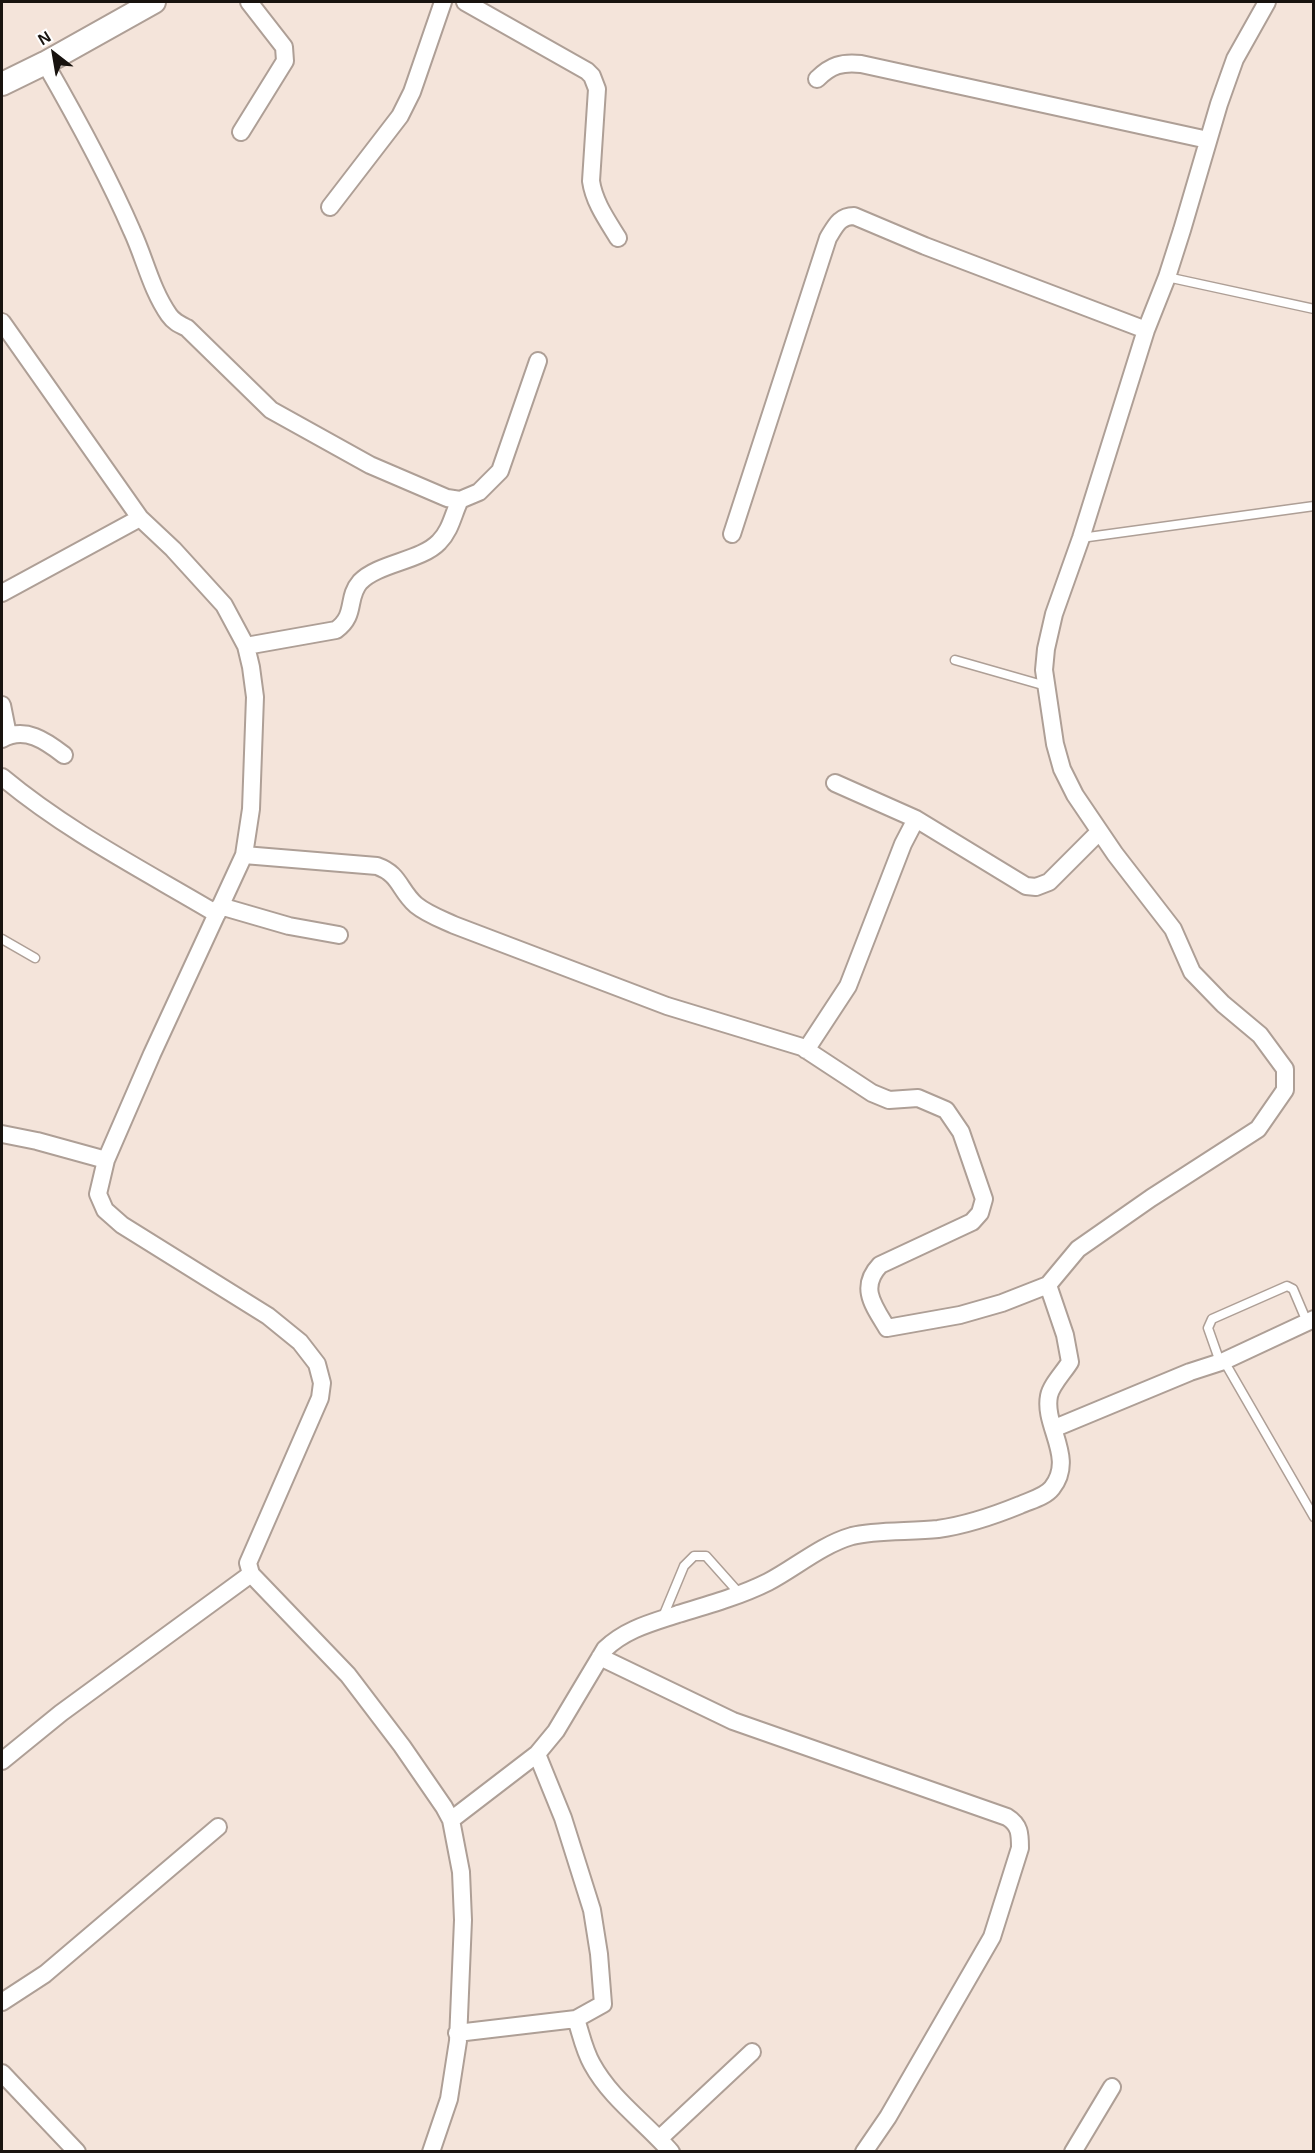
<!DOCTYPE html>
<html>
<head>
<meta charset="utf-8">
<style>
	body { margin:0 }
	#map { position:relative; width:1315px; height:2153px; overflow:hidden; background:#f4e4da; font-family:Helvetica,sans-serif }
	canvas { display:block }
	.frame { position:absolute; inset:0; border:3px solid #18130f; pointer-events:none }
	.north { position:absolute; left:24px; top:24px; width:60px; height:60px; -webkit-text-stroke:4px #fff; paint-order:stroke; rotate:329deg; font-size:16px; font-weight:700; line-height:24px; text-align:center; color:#18130f }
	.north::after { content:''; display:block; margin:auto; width:21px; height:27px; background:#18130f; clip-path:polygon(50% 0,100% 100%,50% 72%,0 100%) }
</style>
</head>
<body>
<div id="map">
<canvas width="1315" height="2153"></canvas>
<div class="frame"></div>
<div class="north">N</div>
</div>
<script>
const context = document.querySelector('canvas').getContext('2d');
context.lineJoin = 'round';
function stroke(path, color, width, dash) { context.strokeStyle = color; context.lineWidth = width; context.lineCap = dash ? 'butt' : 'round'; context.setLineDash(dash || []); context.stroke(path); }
const lane = new Path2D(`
	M1167,277L1314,309
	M1081,538L1314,506
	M955,660L1046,686
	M2,939L35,958
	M1224,1361L1314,1517
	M1220,1362L1208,1328L1212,1319L1287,1286L1293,1289L1307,1322
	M662,1619L684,1566L694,1556H706L739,1593`);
const street = new Path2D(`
	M465,2L587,71L592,76L597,89L591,181C594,202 607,220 618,238
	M45,63C76,117 107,173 132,231C145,259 151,289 169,315C174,322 179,324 187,328L271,410L370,465L447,498L460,500L479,492L500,471L538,361
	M817,79C831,65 842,62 861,64L1208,140
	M241,132L285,61L284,47L249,2
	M330,207L400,116L412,92L443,2
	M2,322L140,518L173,549L224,605L246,646L251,667L255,697L251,809L244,855L152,1054L106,1160L98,1194L105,1210L122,1225L268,1316L300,1342L317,1364L322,1383L320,1398L248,1563L251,1574L348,1675L402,1746L444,1807L451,1820L461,1872L463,1920L458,2041L449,2099L431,2152
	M732,534L828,238C835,227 839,216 854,216L925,246L1146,330
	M2,593L140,518
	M246,646L336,630C357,615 346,598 360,582C378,563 421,561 439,542C451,530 453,514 460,500
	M2,705L8,735
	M2,739C25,726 46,741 64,755
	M2,777C68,832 143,870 217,914
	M835,783L916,819L1026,886L1036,887L1049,882L1099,832
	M244,855L377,866C400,874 399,890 416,905C427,914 441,919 454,925L667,1006L802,1047L872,1093L889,1100L918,1098L946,1110L961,1132L984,1199L980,1213L972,1222L880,1265C859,1287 873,1305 887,1328L960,1315L1002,1303L1048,1285
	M220,906L289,926L339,935
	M806,1050L848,986L903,844L916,819
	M2,1134L37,1141L106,1160
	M1055,1428L1190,1372L1224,1361L1314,1319
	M600,1657L733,1721L1007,1817C1020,1825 1020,1834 1020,1848L992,1937L888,2117L864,2152
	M2,1761L61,1713L251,1574
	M451,1820L537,1754L556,1731L605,1649C626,1629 651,1623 678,1614C708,1605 740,1596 768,1582C795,1568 821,1545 852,1536C875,1530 912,1532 938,1529C967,1525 993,1516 1020,1505C1031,1500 1045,1497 1052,1488C1076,1458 1043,1426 1049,1396C1051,1385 1064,1372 1070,1362L1065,1335L1048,1285L1078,1249L1151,1198L1258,1129L1285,1090V1069L1260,1035L1223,1004L1192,972L1173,929L1115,854L1075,795L1062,769L1055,744L1044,670L1046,649L1054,614L1081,538L1146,330L1167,277L1182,230L1219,104L1235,59L1267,2
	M2,2002L45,1974L218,1827
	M576,2019C581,2034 584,2050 592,2064C611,2099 645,2122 671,2152
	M457,2033L576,2019L603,2004L599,1954L592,1910L563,1818L537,1754
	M2,2073L77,2152
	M659,2139L752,2052
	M1073,2152L1112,2087`);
const secondary = new Path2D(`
	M2,84L45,63L154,2`);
stroke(lane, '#ae9f96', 11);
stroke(street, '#ae9f96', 20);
stroke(secondary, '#ae9f96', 26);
stroke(lane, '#fff', 8);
stroke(street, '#fff', 16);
stroke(secondary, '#fff', 22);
</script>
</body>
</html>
